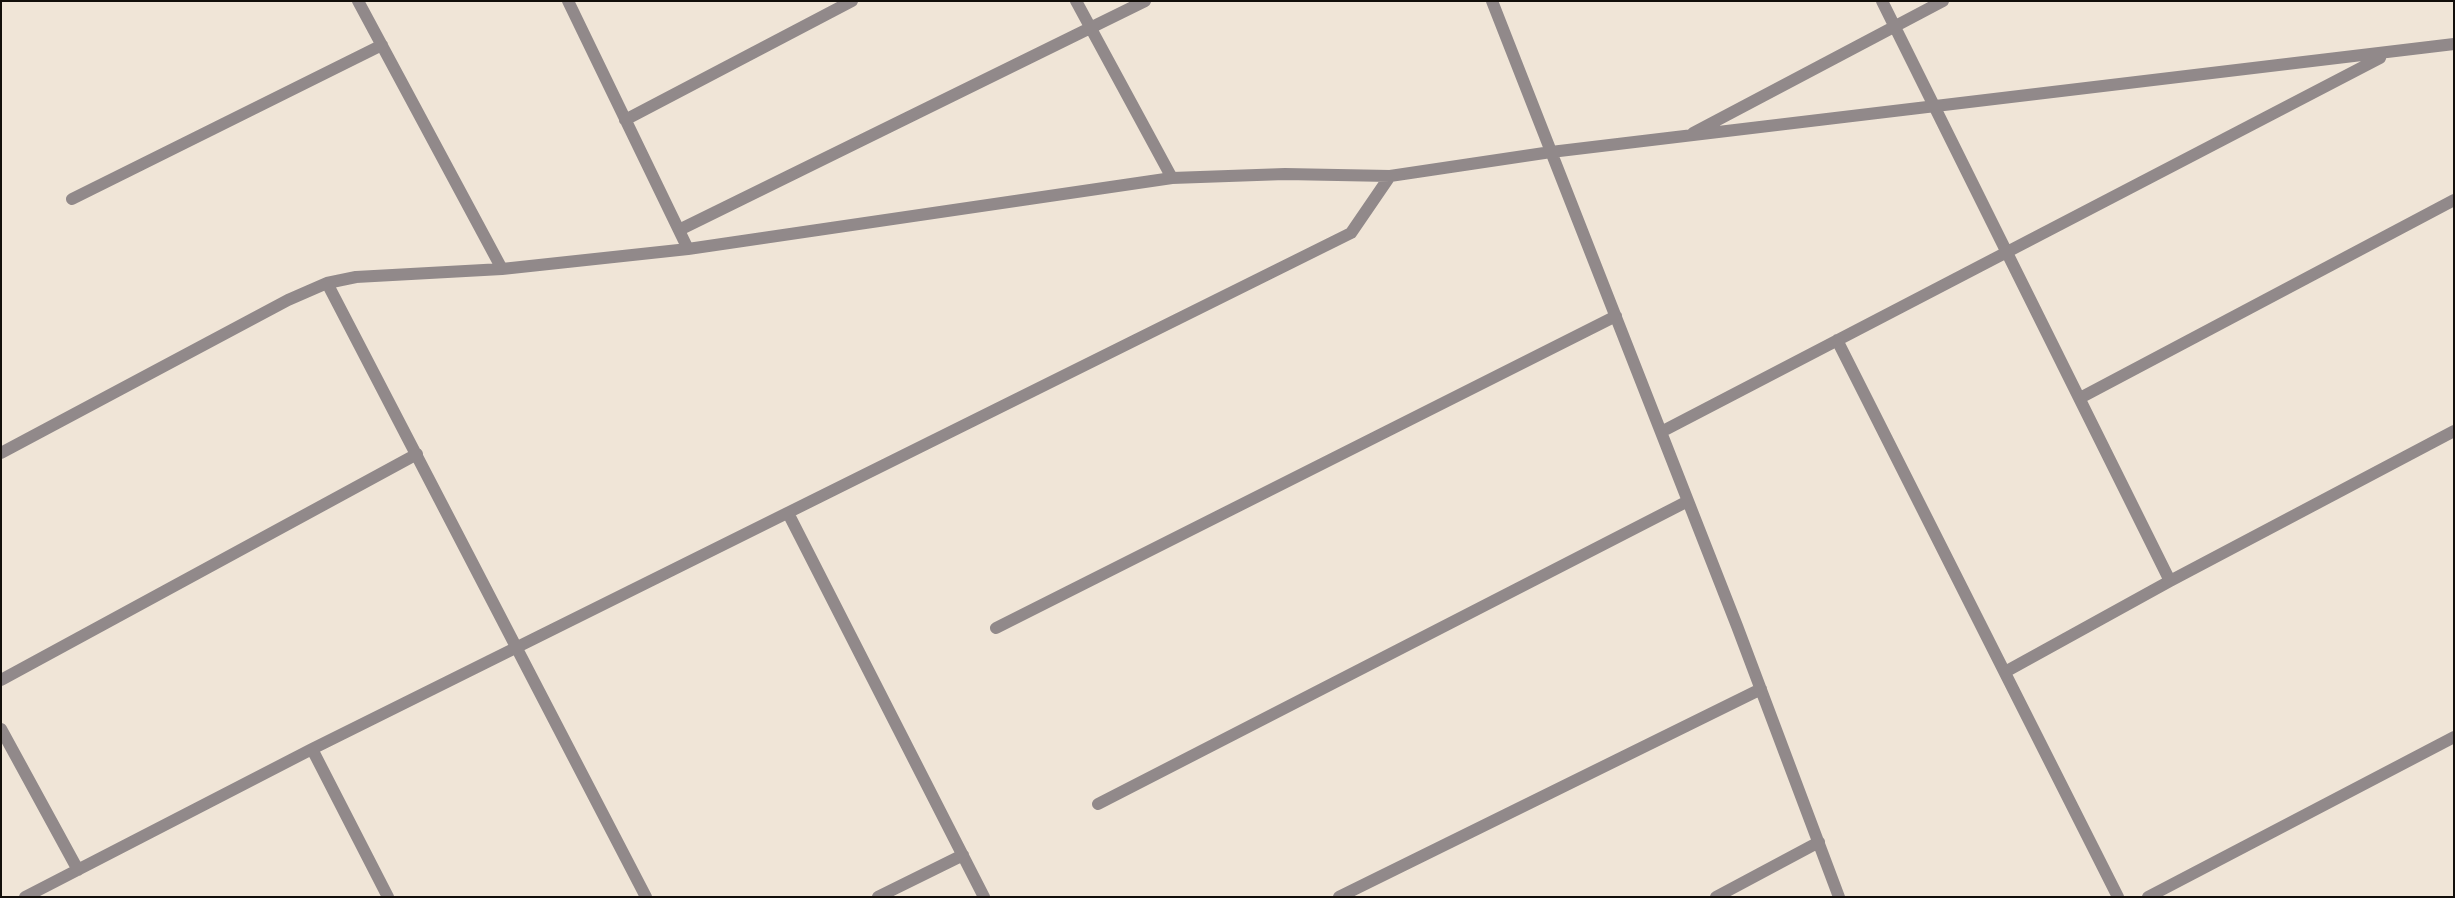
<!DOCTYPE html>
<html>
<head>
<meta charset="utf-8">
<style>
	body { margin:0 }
	#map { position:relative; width:2455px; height:898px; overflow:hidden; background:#f0e5d7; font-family:"Noto Sans",sans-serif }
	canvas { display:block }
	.frame { position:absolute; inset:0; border:2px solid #120e0a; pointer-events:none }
</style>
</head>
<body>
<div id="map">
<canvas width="2455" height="898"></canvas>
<div class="frame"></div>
</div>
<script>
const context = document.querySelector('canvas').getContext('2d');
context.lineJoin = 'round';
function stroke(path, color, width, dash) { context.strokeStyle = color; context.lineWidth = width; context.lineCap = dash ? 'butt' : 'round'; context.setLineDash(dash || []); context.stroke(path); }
stroke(new Path2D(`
	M358,1L502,269
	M568,1L688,249
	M1076,1L1172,178
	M1492,1L1737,626L1839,897
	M1882,1L2170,581
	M625,120L852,1
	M1693,133L1943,1
	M72,199L382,45
	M679,230L1145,1
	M327,283L646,897
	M1837,340L2118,897
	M2080,398L2454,200
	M1661,432L2380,58
	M1,453L288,300L327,283L356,277L502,269L688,249L1172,178L1285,174L1390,176L1551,152L2454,44
	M788,513L984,897
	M996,628L1616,316
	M2005,672L2170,581L2454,431
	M1,680L417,454
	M1,729L78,870
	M312,749L388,897
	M1098,804L1688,501
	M25,897L312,749L1351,233L1390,176
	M878,897L963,855
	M1339,897L1761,689
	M1716,897L1819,842
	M2148,897L2454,737`), '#91898a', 12);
</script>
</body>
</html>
